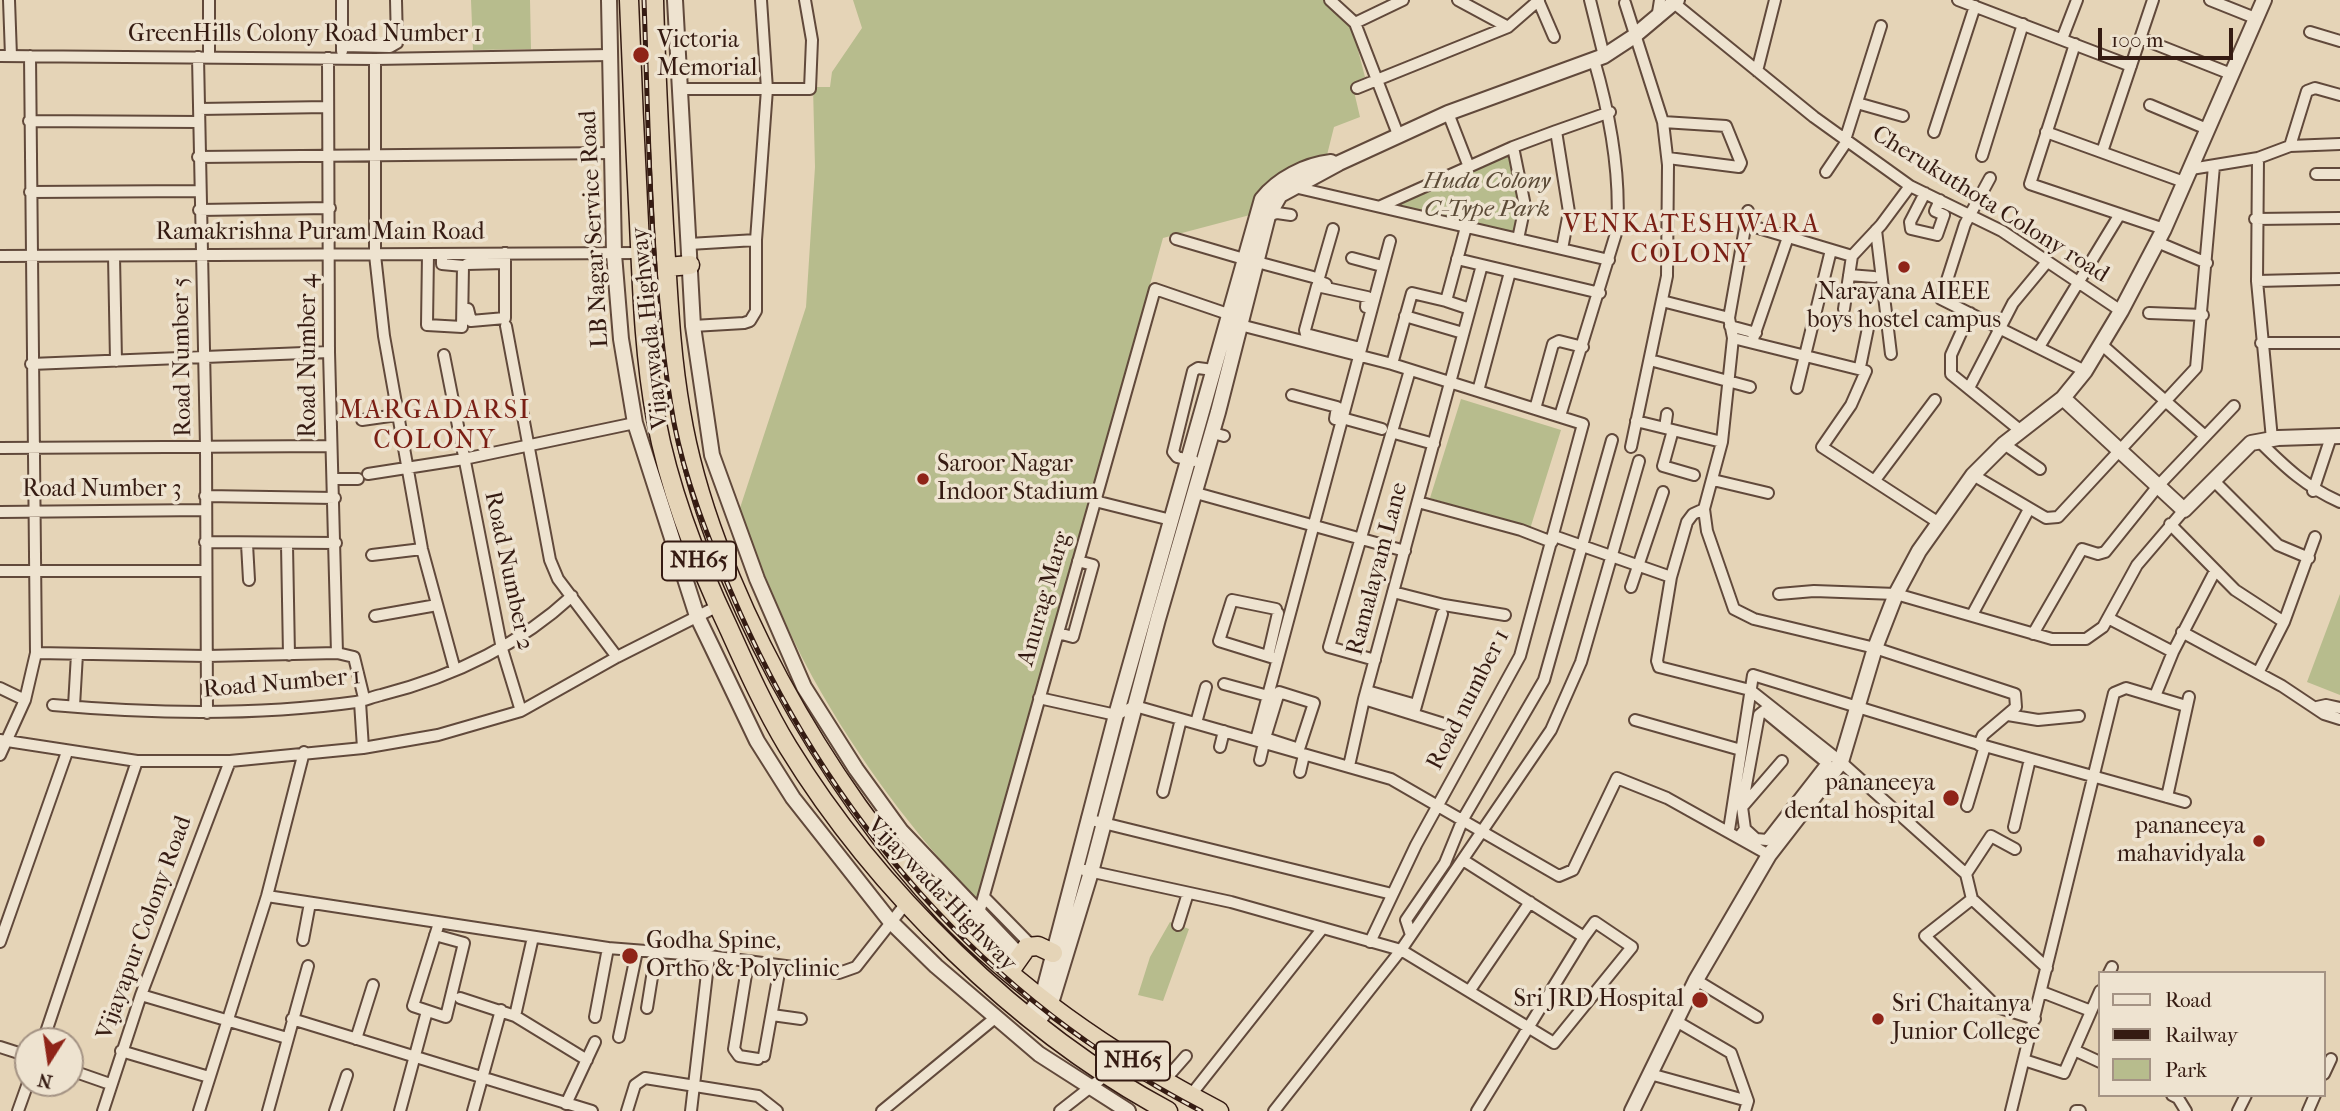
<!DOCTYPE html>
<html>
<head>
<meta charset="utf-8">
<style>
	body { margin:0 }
	#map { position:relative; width:2340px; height:1111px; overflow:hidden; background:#e5d4b7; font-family:"IM FELL French Canon",serif }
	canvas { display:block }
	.legend { position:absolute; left:2098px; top:971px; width:228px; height:126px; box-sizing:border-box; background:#eee3d0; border:2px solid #a49384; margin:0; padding:9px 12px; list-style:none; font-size:21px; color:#351b12 }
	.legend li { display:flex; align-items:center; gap:14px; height:35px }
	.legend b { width:35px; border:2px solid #a49384 }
	.north { position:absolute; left:14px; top:1027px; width:70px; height:70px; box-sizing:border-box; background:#eee3d0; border:2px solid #a49384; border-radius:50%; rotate:192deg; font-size:19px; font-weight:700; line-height:28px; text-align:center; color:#351b12 }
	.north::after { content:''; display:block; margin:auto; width:24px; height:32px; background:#8f2418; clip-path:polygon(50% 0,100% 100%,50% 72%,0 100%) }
	.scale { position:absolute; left:2098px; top:28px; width:135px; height:32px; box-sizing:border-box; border:4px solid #351b12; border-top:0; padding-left:9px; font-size:21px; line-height:24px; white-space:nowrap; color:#351b12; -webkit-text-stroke:5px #eee3d0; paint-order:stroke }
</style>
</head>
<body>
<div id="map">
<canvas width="2340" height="1111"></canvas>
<ul class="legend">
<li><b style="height:9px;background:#eee3d0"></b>Road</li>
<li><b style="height:9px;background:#351b12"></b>Railway</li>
<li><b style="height:19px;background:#b7bc8d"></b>Park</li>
</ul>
<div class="north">N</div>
<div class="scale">100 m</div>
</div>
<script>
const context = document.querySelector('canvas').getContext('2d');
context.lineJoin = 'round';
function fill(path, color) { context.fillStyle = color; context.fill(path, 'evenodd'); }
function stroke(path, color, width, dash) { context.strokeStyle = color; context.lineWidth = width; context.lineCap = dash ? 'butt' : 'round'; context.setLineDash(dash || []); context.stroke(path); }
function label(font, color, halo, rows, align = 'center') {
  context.font = font + ' "IM FELL French Canon",serif'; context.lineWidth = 7; context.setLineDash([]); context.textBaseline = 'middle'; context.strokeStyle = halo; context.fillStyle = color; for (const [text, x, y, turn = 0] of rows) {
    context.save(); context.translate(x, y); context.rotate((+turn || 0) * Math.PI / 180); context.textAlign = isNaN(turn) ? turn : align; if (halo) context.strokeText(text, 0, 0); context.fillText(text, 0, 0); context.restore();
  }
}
fill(new Path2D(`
	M471,0H530L531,49L473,50Z
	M853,0H1326L1352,27L1365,77L1352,83L1360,117L1334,127L1327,155L1265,183L1250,215L1163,238L978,901C914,834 858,759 813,678C783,624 762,567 739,511L806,307L815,167L813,87H830L832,72L862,28Z
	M1509,153L1520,206L1514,233L1399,205V200Z
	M1461,399L1561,430L1530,529L1430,498Z
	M2340,594V695L2307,682Z
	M1170,922L1189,929L1163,1001L1138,995L1150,957Z`), '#b7bc8d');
const minor = new Path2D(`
	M9,0L11,56
	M209,0V56
	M1330,0L1355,23L1399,137
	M1458,0L1508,27
	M1538,0L1554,37
	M1590,0L1604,56
	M1958,0L2131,66
	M2210,0L2255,18
	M1625,3L1663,122L1668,165L1667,276L1631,447
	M1674,3L1814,117L1910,186L2002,231L2121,311
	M1657,19L1660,0
	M1355,23L1403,0
	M2310,32L2340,41
	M2140,38L2231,74
	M2062,39L2077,0
	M2075,44L2030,184L2164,229
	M342,46L390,47L397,43L396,0
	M342,51V0
	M0,56L375,59L610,55
	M198,57L206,447L207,713
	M328,58L329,352L337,653
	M375,59V255L384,336L422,549L455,670
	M1757,71L1775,0
	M1357,88L1508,27L1539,0
	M680,89H810L812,40L805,0
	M1857,103L1903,116
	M2150,105L2207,129
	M199,109L328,107
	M1448,113L1469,167
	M29,121L199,122
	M1663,122L1726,126L1741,163L1739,167L1668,158
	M1934,132L1975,6
	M2046,132L2184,182
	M1845,140L1881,26
	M2290,146L2307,91L2315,88L2340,95
	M1513,147L1525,206L1518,239
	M2102,152L2153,0
	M1982,156L2023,24
	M198,157L613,153
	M2258,158L2257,281L2272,439
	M2191,169L2258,158L2290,146L2340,144
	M1826,172L1847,141
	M2316,174H2340
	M1990,178L1965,224L1941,299L2085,371
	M1294,187L1609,260
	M30,192L199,191
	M1925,193L1910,222L1911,229L1937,235L1944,215L1935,211L1940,200
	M1381,206L1513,147L1556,131
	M199,210L330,208
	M1748,211L1729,318L1733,338L1722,442L1704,509L1707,531L1734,609L1754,619L1875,648L2015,694L2016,707L1983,735L1979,745
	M1267,216L1277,213L1291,215
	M2255,219L2340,218
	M1755,227L1852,256
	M1876,230L1891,354
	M1176,239L1244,259
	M2157,242L2207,263
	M689,244L756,240
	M1562,249L1569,212L1556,131L1610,112
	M428,254L427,325L462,327L463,266L442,264V254
	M0,256L640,253
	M114,256L116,361
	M1352,258L1382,266
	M1457,259L1600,293
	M1257,262L1313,277
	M467,264L505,263
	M1849,275L1874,277
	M2257,281L2340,279
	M1326,284L1318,281L1333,229
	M1446,301L1470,309
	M1662,301L1729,318
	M468,309L471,321L505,318V253
	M1844,309L1852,256L1881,225L1910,186
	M1970,313L1951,355V374L2021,431
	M2149,313L2203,315
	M1405,316L1463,333
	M506,326L550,560L558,579L617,657
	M693,326L744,323L750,321L756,311V240L767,89L761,0
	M1730,326L1756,333
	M1733,338L1866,371L1851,405L1822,447L1939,523
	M1752,342L1788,237
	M2261,343H2340
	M2101,344L2205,436
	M2039,347L2120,214
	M1360,348L1306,334L1305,330L1317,286L1367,297L1366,307
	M444,355L502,649L521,711
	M1650,360L1750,387
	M31,364L329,352
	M1392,364L1412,293L1446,301L1466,227
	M1860,367L1868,328
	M1797,388L1831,250
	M1969,388L2013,303L2047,262
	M1478,391L1510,272
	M1292,395L1337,407L1335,419
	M1535,409L1553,344L1559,341L1583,347
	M1560,416L1617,230C1621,172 1610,115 1594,60
	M1342,418L1382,429
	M362,420L397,415
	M1636,421L1722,442
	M1665,428L1667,414
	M1673,430L1663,466L1694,475
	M1213,433L1224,436
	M1398,434L1434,444
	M2259,441C2285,467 2306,487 2340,502
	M2004,444L2040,469
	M0,448L331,446
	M1194,461L1177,457L1173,452L1193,371L1198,368L1213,370
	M368,474L464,459L635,423
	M1973,475L2046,518L2058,517L2196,368L2214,166
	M333,479H358
	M1713,480L1768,493
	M1875,480L1935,400
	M2213,480L2278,545L2309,558
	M2313,491L2331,437
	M1196,493L1405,551
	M205,496L335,498
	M1095,501L1171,520
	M1418,502L1521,530L1552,542
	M1704,509L1693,514L1687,522L1671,577L1657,661L1659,667L1750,690L1841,762L1966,874L1972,899L2047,968
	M0,512L205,510
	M2170,524L2235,590L2284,622
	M1554,536L1671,577
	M205,542L336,543
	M247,544L249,580
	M287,545L289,655
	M372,555L422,549
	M0,571H204
	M1631,587L1663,492
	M1393,592L1444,605L1505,615
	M1779,594L1814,591L1896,594L2052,639H2086L2103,627L2137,565L2184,510
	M1276,609L1232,600L1219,641L1277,659
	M1972,615L2029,509
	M375,616L437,605
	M2108,618L2173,652
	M2182,632L2282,686L2324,714L2340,719
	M1058,633L1073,637L1093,565L1078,561
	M2033,634L2082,549L2098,554L2105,552L2158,486L2234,406
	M36,653L207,656L337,653L354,657L364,698
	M1268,656L1278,613
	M1375,660L1329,647L1410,370
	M2258,673L2284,622L2315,537
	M1224,684L1268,696
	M0,688L25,700
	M1367,691L1416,705
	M1279,692L1314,703L1299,749L1265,738Z
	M2155,696L2173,652L2215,571
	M1039,698L1116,715L1135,706L1391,779L1559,876L1573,870L1617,778L1667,798L1769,855
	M1364,699L1457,728
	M360,702L363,748
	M53,705C154,714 255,716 356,702C364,701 372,697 381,695C452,677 518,646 572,596
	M74,706L77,654
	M2317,707L2326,705L2340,708
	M1414,713L1442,614
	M2008,715L2038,720L2079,716
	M1635,720L1741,750
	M1196,723L1206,687
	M0,740L137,761H230L363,748L438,735L521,711L617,657L718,606
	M1256,740L1390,241
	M1220,747L1224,731
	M0,755L25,700L36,653L30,56
	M1260,760L1264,743
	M1349,766L1364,699L1482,265
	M1300,772L1304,755
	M1163,792L1181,719
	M2167,797L2189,697
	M1744,805L1782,761
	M1967,806L1985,746
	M1087,819L1392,894
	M2014,827L2030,759
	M1729,830L1753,675L1985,746L2185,802
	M1739,837L1745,829L1742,807L1759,715L1764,711L1827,763L1767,840L1756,839L1745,829
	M1084,870L1231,902L1401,950L1554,1043L1632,947L1595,922L1584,937L1463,860
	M1966,874L1991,836L2015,849
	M267,896L608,948L709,956L839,973L856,967L907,902
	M984,897L1032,946
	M1972,899L1925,936L1997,1007L2035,1019
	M979,913L1155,289L1228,314L1240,325L1392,364L1583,424L1520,656L1416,845L1370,942
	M1178,925L1188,893
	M435,935L464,943L446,1017L413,1006L439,923
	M1411,935L1406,920L1445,863L1463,819L1544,680L1612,440
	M303,940L310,903
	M0,942L67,752
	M748,962L734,1049L739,1056L758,1059
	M2109,973L2112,967
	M1696,980L1757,1017
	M1470,990L1530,902
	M2042,992L2091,1011
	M141,995L287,1038
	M460,998L515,1016L587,1060
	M647,1008L656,952
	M772,1015L801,1019
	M515,1016L533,937
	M595,1017L608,948
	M292,1019L592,1111
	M1676,1021L1731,1053L1748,1101L1745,1111
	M619,1037L637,951
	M356,1039L373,985
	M43,1041L137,761
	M0,1047L28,1056
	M2074,1050L2100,1062
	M121,1051L209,1077
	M764,1056L780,967
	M2024,1060L2064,1073L2100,991
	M70,1070L110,1084
	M1650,1074L1748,1101
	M2324,1074L2331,1059
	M1164,1081L1186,1056
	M2172,1095L2178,1098L2186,1111
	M1190,1096L1322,929
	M566,1104L595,1042
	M18,1111L28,1083
	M103,1111L141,995L230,761
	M199,1111L267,896L304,752
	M268,1111L308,966
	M335,1111L347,1075
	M400,1111L427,1011
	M473,1111L501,1010
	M627,1111L635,1085L645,1078L758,1096L777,1111
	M691,1111L709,956
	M882,1111L995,1018
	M1060,1111L1106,1075
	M1274,1111L1401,950L1551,730L1581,662L1639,461
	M1477,1111L1584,937
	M2011,1111L2114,693L2126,688L2186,706
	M2076,1111H2080
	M2238,1111L2246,1095
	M2308,1111L2315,1095`);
const tertiary = new Path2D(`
	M609,0L614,254L621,339L635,423L697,616L712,647L757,741L793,798L890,921L936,966L1039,1054L1128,1111
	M675,0L693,326L712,455L757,579L804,687L856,769L901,831L1019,955
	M2063,398L2184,510L2251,443L2278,438L2340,436
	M1027,1017L1043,994L1116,715L1262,199C1278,179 1305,165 1331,162
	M1036,1025L1052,1000L1091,872L1158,619L1218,412L1268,216L1280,195L1339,163L1448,113L1604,56L1633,37L1677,0
	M1632,1111L1696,980L1769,855L1841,762L1875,648L1896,594L1919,551L1973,475L2004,444L2063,398L2085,371L2121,311L2164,229L2264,0`);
const trunk = new Path2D(`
	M629,0C632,74 635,149 639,223C642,288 644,355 656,419C670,493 697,562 729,629C747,669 765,709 788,747C875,889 1020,1032 1168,1111
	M654,0C656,75 660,151 664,226C668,288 670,351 681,412C709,581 827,789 945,913C1023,994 1120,1059 1219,1111
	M667,267L690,265
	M1010,971L1027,947L1038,946L1053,953`);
stroke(minor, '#61493b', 14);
stroke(tertiary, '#61493b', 18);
stroke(trunk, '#351b12', 21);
stroke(minor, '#eee3d0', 10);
stroke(tertiary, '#eee3d0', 14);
stroke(trunk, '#e5d4b7', 18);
const rail = new Path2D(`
	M644,0C649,141 649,284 674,423C685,480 708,538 731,592C826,816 984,998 1201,1111`);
stroke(rail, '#351b12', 5);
stroke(rail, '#eee3d0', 2.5, [8]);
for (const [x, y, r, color] of [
	[641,55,9,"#8f2418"],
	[1904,267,7,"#8f2418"],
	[923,479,7,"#8f2418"],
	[1951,798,9,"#8f2418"],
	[2259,841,7,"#8f2418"],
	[630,956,9,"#8f2418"],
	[1700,1000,9,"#8f2418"],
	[1878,1019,7,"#8f2418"]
]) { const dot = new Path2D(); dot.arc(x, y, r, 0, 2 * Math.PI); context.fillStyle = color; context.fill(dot); stroke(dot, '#eee3d0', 2.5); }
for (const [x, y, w] of [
	[699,561,74],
	[1133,1061,74]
]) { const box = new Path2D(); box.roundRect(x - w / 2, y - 19.5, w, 39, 5); context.fillStyle = '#eee3d0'; context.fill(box); stroke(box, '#351b12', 2); }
label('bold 23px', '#351b12', null, [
	["NH65",699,561],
	["NH65",1133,1061]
]);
label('24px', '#351b12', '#eee3d0', [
	["GreenHills Colony Road Number 1",305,35],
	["Cherukuthota Colony road",1990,205,32],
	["LB Nagar Service Road",595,229,-93],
	["Ramakrishna Puram Main Road",320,233],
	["Vijaywada Highway",651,328,-96],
	["Road Number 4",309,356,-90],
	["Road Number 5",183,357,-91],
	["Road Number 3",102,490],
	["Ramalayam Lane",1378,569,-75],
	["Road Number 2",508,571,78],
	["Anurag Marg",1045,599,-74],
	["Road Number 1",282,684,-5],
	["Road number 1",1469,700,-63],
	["Vijaywada Highway",941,895,46],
	["Vijayapur Colony Road",145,928,-70]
]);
label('24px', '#351b12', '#eee3d0', [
	["Victoria",657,41],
	["Memorial",657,69],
	["Narayana AIEEE",1904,293,"center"],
	["boys hostel campus",1904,321,"center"],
	["Saroor Nagar",937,465],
	["Indoor Stadium",937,493],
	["pananeeya",1935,784,"right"],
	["dental hospital",1935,812,"right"],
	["pananeeya",2245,827,"right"],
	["mahavidyala",2245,855,"right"],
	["Godha Spine,",646,942],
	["Ortho & Polyclinic",646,970],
	["Sri JRD Hospital",1684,1000,"right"],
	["Sri Chaitanya",1892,1005],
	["Junior College",1892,1033]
], 'left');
label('italic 24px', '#5c4b37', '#eee3d0', [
	["Huda Colony",1487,182],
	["C-Type Park",1487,210]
]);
context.letterSpacing = '2px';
label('26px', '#7a1f14', '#eee3d0', [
	["VENKATESHWARA",1692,226],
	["COLONY",1692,256],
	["MARGADARSI",435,412],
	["COLONY",435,442]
]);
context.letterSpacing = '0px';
</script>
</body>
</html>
